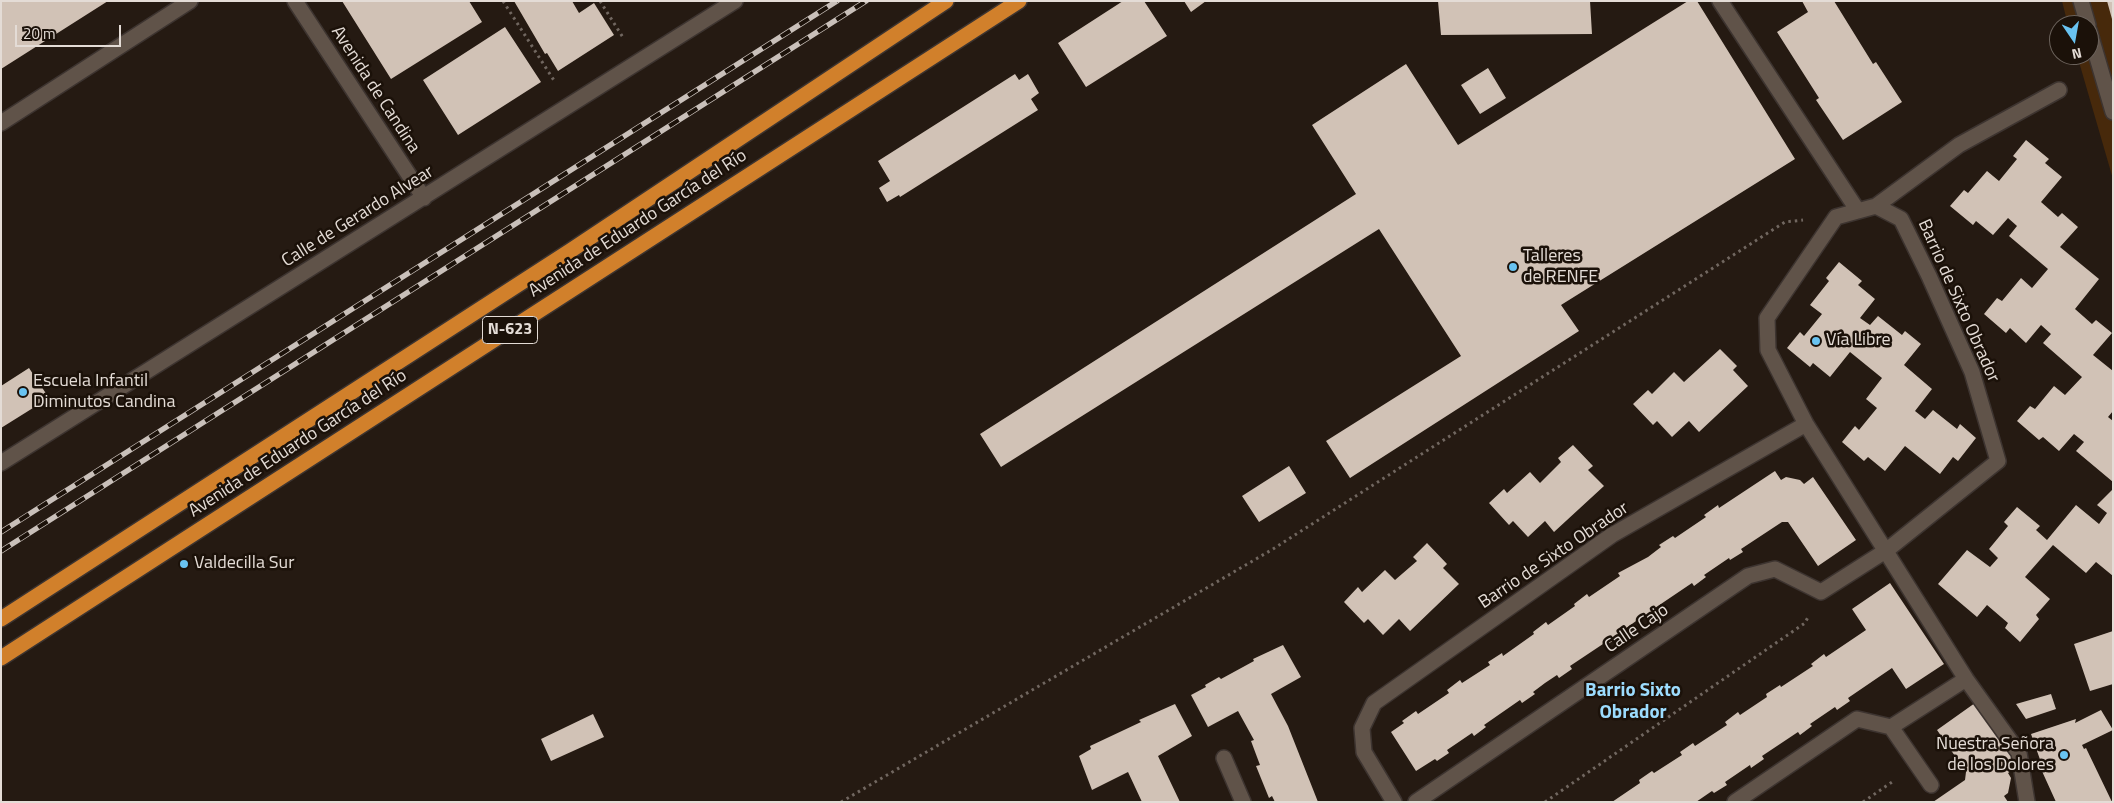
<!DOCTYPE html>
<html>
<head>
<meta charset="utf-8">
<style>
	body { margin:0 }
	#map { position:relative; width:2114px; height:803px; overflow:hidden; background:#251a12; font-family:"Titillium Web",sans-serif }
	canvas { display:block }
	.frame { position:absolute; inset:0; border:2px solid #e4dcd6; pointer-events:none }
	.north { position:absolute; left:2049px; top:15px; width:50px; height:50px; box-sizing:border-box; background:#1b1109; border:1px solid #6b625b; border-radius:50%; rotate:168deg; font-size:14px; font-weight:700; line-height:20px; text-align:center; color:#e4dcd6 }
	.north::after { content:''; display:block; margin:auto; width:18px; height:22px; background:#69c3f1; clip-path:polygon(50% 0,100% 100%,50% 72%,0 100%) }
	.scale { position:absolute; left:15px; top:25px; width:106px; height:22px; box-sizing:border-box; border:2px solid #e4dcd6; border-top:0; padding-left:6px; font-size:15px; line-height:18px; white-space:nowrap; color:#e4dcd6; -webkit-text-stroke:4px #1b1109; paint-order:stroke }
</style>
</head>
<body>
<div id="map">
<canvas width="2114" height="803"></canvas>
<div class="frame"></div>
<div class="north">N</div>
<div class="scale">20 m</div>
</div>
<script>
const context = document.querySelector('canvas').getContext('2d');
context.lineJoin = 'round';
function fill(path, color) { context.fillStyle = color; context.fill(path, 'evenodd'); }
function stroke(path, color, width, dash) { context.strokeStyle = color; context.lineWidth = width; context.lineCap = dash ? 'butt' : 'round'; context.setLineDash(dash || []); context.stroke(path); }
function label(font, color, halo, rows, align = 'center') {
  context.font = font + ' "Titillium Web",sans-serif'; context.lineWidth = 5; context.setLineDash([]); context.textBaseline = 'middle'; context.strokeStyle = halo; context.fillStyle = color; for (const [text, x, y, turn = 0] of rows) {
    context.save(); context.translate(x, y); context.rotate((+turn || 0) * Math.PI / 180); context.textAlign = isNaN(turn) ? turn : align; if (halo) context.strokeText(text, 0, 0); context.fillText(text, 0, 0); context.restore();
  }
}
fill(new Path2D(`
	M2062,1H2113V179L2077,55H2089V25H2068Z`), '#47290b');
fill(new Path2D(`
	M1,1H108L1,69Z
	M342,1H469L482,22L391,79Z
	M514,1H572L579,13L594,3L614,35L558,71L547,53L545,54Z
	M1123,1H1144L1167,36L1086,87L1058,43Z
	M1184,1H1206L1191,12Z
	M1438,1H1590L1592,34L1441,35Z
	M1688,1H1697L1795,159L1561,305L1579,331L1350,478L1326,441L1461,356L1379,229L1001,467L980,434L1356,194L1312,125L1406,64L1458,145Z
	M1802,1H1834L1873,64L1876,62L1902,102L1843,140L1816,100L1819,98L1777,32L1808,12Z
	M2107,1H2113V19H2112Z
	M505,27L541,82L458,135L423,80Z
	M1488,68L1506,98L1480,114L1461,85Z
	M1015,74L1019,80L1028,74L1039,93L1031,99L1038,110L900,197L899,195L887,202L879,188L890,181L878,161Z
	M2026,140L2049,159L2045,163L2062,177L2041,202L2058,217L2062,213L2078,227L2060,247L2099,279L2075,309L2092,324L2096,320L2112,333L2093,355L2113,371V411L2108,417L2113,421V482L2076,451L2084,442L2074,434L2059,451L2043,437L2039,440L2017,421L2030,406L2035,409L2054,386L2065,395L2082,377L2043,343L2051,334L2041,325L2026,343L2010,328L2006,333L1984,314L1997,298L2002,301L2021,278L2032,288L2048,269L2009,236L2017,226L2008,218L1993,235L1976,221L1973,225L1950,206L1964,190L1968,193L1987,171L1999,181L2017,159L2013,156Z
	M1839,262L1862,281L1858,285L1875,299L1860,318L1870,325L1878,316L1902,335L1905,331L1921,344L1904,365L1932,389L1915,411L1925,419L1933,410L1957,429L1960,424L1976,438L1958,461L1953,457L1940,474L1905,446L1885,471L1868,457L1864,461L1842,442L1855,426L1859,430L1877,408L1866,399L1882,378L1850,352L1830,377L1813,363L1810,367L1787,348L1800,332L1804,336L1822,314L1810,305L1829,281L1826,278Z
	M1720,349L1737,366L1733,370L1748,386L1699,432L1689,421L1672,437L1657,421L1653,425L1633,404L1648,390L1652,394L1674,372L1684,382Z
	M29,368L49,398L1,428V386Z
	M1573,445L1593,466L1588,470L1604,486L1554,532L1545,521L1528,537L1513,521L1509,525L1489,503L1504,489L1507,493L1530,472L1540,483L1561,462L1558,458Z
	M1289,466L1306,493L1259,522L1242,496Z
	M1775,471L1781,480L1786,477L1800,480L1804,484L1813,477L1856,540L1818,566L1788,522H1782L1741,549L1743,552L1730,560L1729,558L1704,575L1706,577L1694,586L1692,583L1655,608L1657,611L1645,619L1643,616L1618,634L1620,636L1608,644L1606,642L1570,666L1572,669L1559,678L1557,675L1545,683L1533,692L1535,694L1522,703L1520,700L1484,725L1486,727L1474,736L1472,733L1447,750L1449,753L1437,761L1435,759L1416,771L1391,732L1404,723L1402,721L1416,711L1418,714L1449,693L1447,690L1460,680L1462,683L1490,665L1488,662L1502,653L1503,656L1534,634L1533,632L1546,622L1548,625L1575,606L1574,604L1587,594L1589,597L1620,576L1618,573L1648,557L1661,547L1659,545L1673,536L1675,538L1706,517L1704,515L1718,505L1719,508Z
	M2113,489V576L2096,562L2086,573L2053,545L2025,577L2050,599L2036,615L2039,619L2020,642L2005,628L2008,623L1987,605L1977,617L1938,584L1967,550L1990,567L1998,558L1989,549L2008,526L2004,522L2017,507L2040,526L2036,530L2047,540L2076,505L2099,524L2107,513L2097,505Z
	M1427,543L1447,564L1443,568L1459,584L1410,631L1399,619L1383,635L1368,619L1364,623L1344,602L1358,587L1362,592L1385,570L1395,580L1417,561L1413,557Z
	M1890,583L1944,664L1906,689L1892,668L1848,698L1850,701L1837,710L1835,707L1810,724L1812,726L1800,735L1798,732L1762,756L1764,759L1751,768L1750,765L1725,782L1727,785L1714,793L1712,791L1696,802H1612L1640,783L1639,780L1652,771L1654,773L1682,755L1680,752L1693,743L1695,746L1727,725L1725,722L1738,712L1740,715L1767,697L1766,694L1780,685L1781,687L1813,666L1811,664L1824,654L1826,657L1866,630L1852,609Z
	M2113,631V684L2090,691L2074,644Z
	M1283,645L1301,677L1271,694L1288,726L1318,802H1275L1272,796L1269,798L1256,766L1260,765L1251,741L1254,740L1238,711L1208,727L1191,695L1206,687L1205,685L1219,677L1221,679L1254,661L1253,659Z
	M2051,694L2056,709L2026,719L2016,704Z
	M1975,703L1998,731L1995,733L2018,766L2008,773L2011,778L2008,793L2004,796L2008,802H1933L1965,780L1966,772L1937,730Z
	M1175,704L1192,736L1158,756L1180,802H1142L1128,772L1092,790L1079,756L1091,749L1090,746L1141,722L1139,720Z
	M2101,710L2113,730L2082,745L2084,749L2086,748L2112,802H2056L2041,769L2043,768L2031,734L2076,719L2075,723Z
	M593,714L604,737L551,761L541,739Z`), '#d1c2b6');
const minor = new Path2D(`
	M295,1L424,198
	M1720,1L1858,211
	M2081,1L2088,25
	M2089,30L2113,112
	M1,123L190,1
	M1876,206L1959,145L2059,90
	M1,463L735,1
	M1891,727L1931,785
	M1224,758L1243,802
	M1394,802L1364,752L1362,728L1374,703L1612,535L1806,424
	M1416,802L1748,576L1775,569L1821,592L1887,550L1998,461L1972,372L1929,276L1901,219L1876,206L1836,217L1767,318L1768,350L1806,424L1966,679L2019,753L2027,802
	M1735,802L1857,719L1891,727L1966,679`);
const highway = new Path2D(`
	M1,619L570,251L946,1
	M1,658L1019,1`);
stroke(minor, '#3d3430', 18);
stroke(highway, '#3d3430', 18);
stroke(new Path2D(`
	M503,1L555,82
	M600,1L624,39
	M841,802L1273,549L1785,222L1803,220
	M1545,802L1805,623L1809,615
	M1863,802L1895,780`), '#716760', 3, [2.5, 4]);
stroke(minor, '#605349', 15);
stroke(highway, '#d1802b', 15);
const rail = new Path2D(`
	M1,532L837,1
	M1,551L866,1`);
stroke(rail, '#c9c0ba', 5.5);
stroke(rail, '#1b1109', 4, [11]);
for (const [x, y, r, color] of [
	[1513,267,5,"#69c3f1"],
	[1816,341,5,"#69c3f1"],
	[23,392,5,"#69c3f1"],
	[184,564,5,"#69c3f1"],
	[2064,755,5,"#69c3f1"]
]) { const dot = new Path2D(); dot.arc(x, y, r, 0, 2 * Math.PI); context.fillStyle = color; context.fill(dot); stroke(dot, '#1b1109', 2); }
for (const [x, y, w] of [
	[510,330,55]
]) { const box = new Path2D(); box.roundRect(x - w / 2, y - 13.5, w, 27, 4); context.fillStyle = '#1b1109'; context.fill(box); stroke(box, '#e4dcd6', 1); }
label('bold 16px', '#e4dcd6', null, [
	["N-623",510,330]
]);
label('18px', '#e4dcd6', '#1b1109', [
	["Avenida de Candina",375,90,57],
	["Calle de Gerardo Alvear",358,217,-32],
	["Avenida de Eduardo García del Río",638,224,-33],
	["Barrio de Sixto Obrador",1958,301,66],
	["Avenida de Eduardo García del Río",298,444,-33],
	["Barrio de Sixto Obrador",1554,556,-34],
	["Calle Cajo",1637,629,-34]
]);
label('18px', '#e4dcd6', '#1b1109', [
	["Talleres",1523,257],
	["de RENFE",1523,278],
	["Vía Libre",1826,341],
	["Escuela Infantil",33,382],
	["Diminutos Candina",33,403],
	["Valdecilla Sur",194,564],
	["Nuestra Señora",2054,745,"right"],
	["de los Dolores",2054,766,"right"]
], 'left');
label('bold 19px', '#9cdcfe', '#1b1109', [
	["Barrio Sixto",1633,691],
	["Obrador",1633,713]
]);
</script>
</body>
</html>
